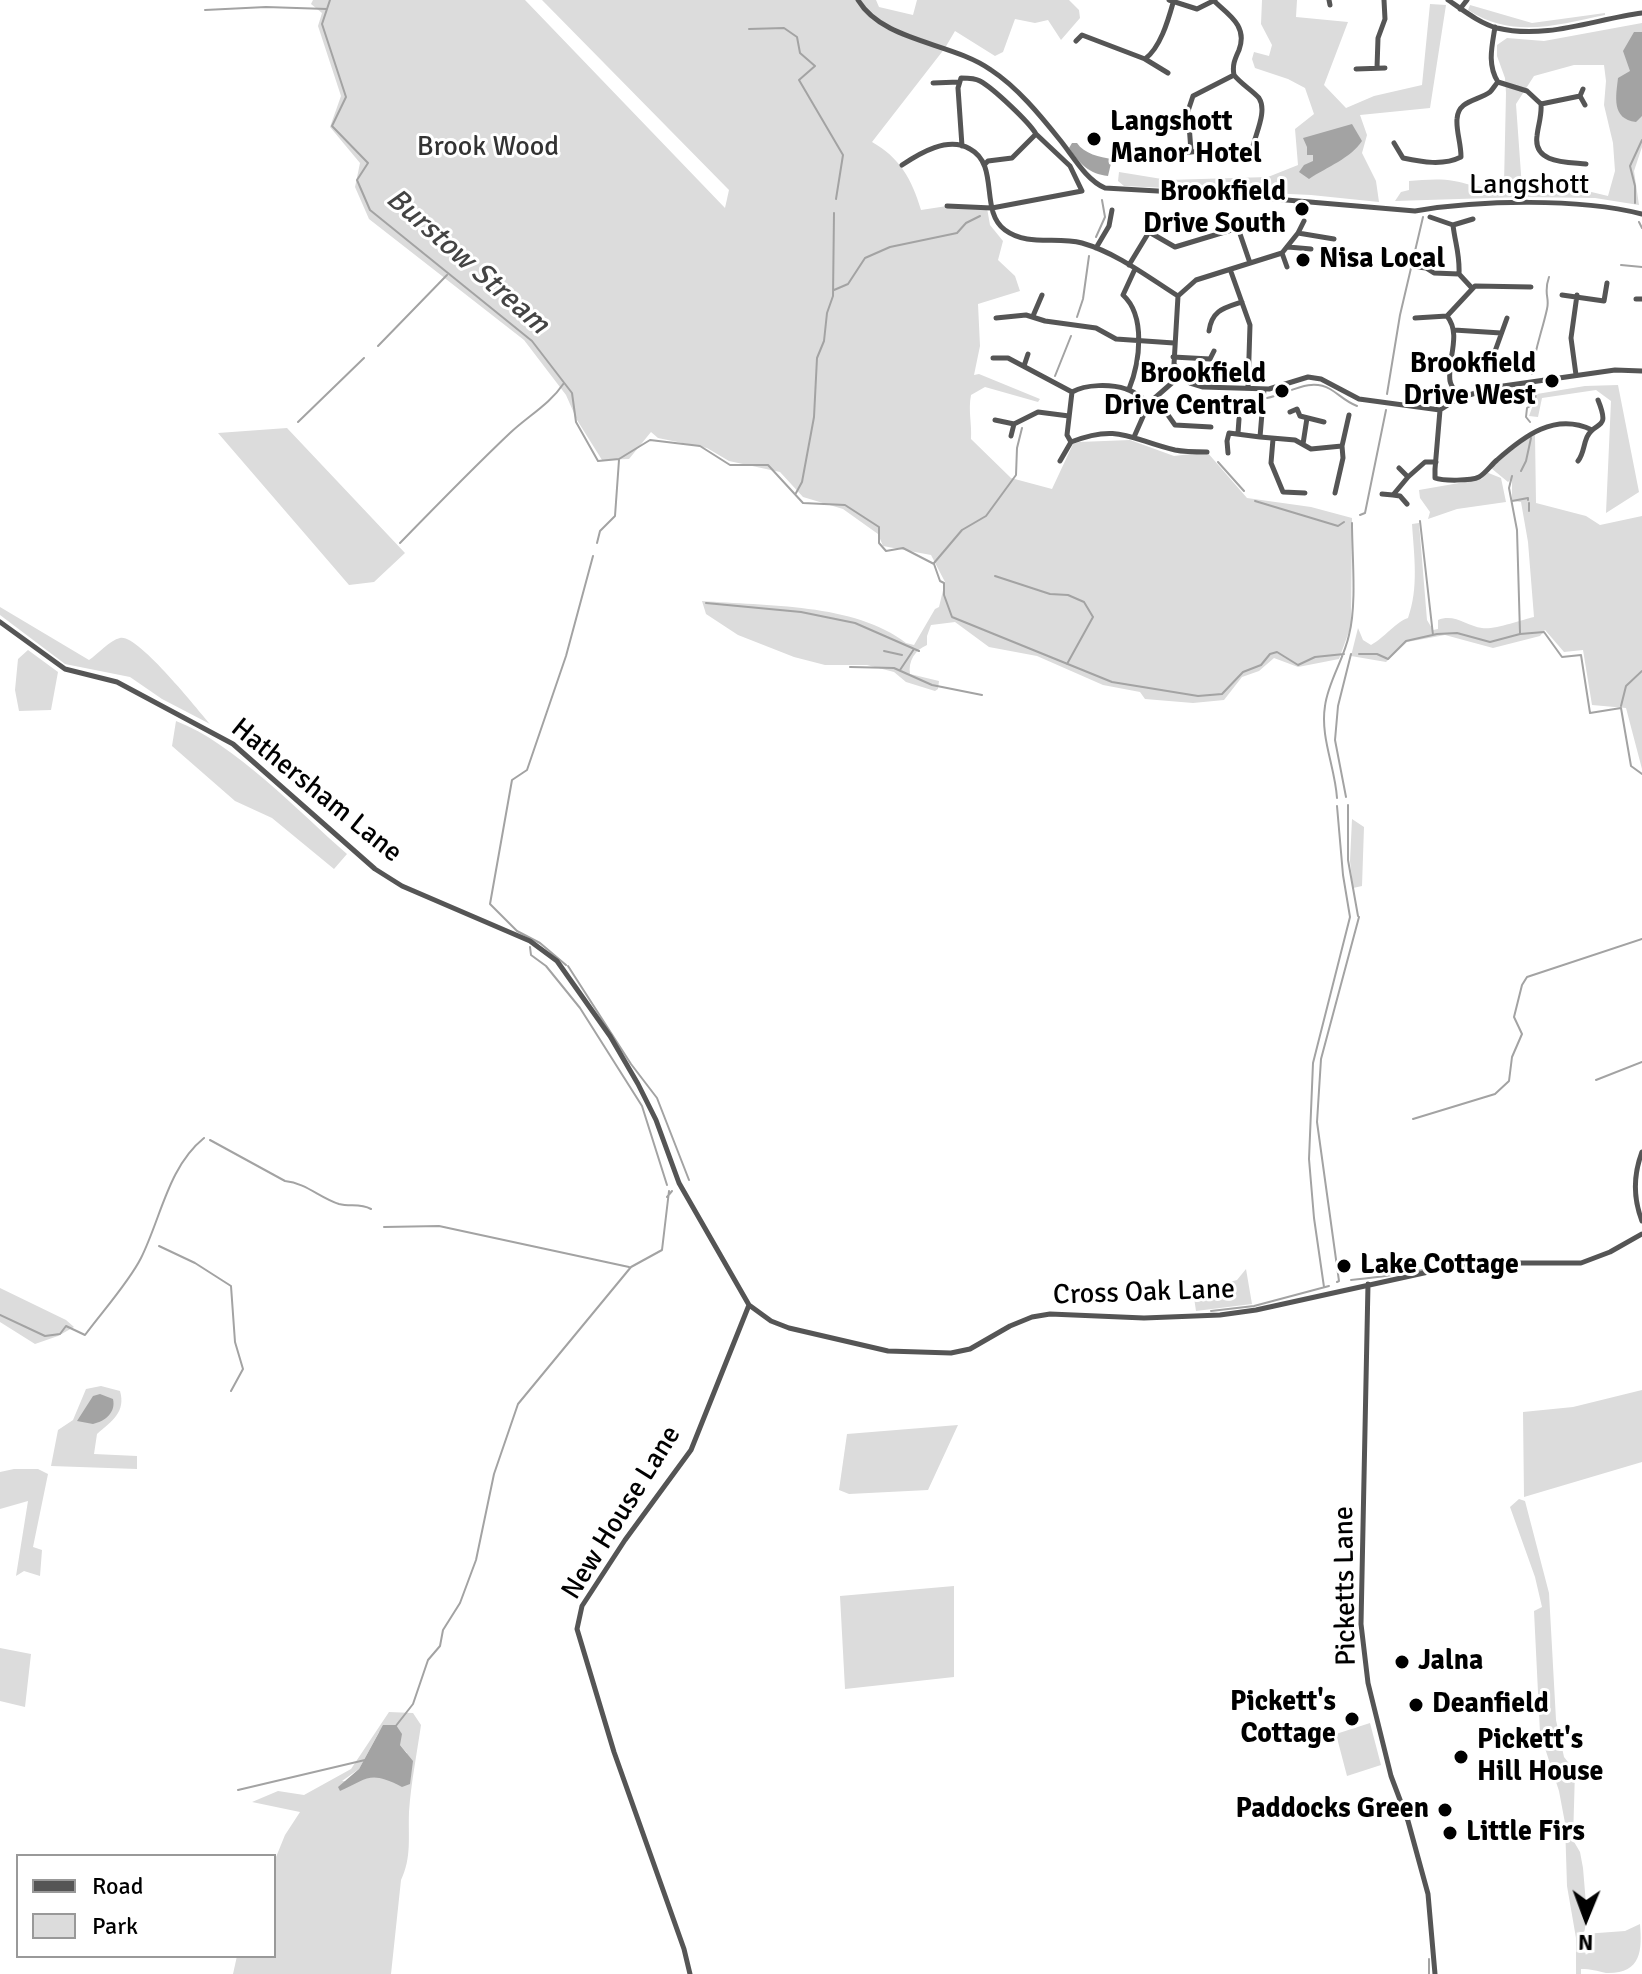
<!DOCTYPE html>
<html>
<head>
<meta charset="utf-8">
<style>
	body { margin:0 }
	#map { position:relative; width:1642px; height:1974px; overflow:hidden; background:#fff; font-family:Signika,sans-serif }
	canvas { display:block }
	.legend { position:absolute; left:16px; top:1854px; width:260px; height:104px; box-sizing:border-box; background:#fff; border:2px solid #999; margin:0; padding:10px 14px; list-style:none; font-size:24px; color:#000 }
	.legend li { display:flex; align-items:center; gap:16px; height:40px }
	.legend b { width:40px; border:2px solid #999 }
	.north { position:absolute; left:1546px; top:1878px; width:80px; height:80px; -webkit-text-stroke:6px #fff; paint-order:stroke; rotate:181deg; font-size:22px; font-weight:700; line-height:32px; text-align:center; color:#000 }
	.north::after { content:''; display:block; margin:auto; width:28px; height:36px; background:#000; clip-path:polygon(50% 0,100% 100%,50% 72%,0 100%) }
</style>
</head>
<body>
<div id="map">
<canvas width="1642" height="1974"></canvas>
<ul class="legend">
<li><b style="height:10px;background:#555"></b>Road</li>
<li><b style="height:22px;background:#dcdcdc"></b>Park</li>
</ul>
<div class="north">N</div>
</div>
<script>
const context = document.querySelector('canvas').getContext('2d');
context.lineJoin = 'round';
function fill(path, color) { context.fillStyle = color; context.fill(path, 'evenodd'); }
function stroke(path, color, width, dash) { context.strokeStyle = color; context.lineWidth = width; context.lineCap = dash ? 'butt' : 'round'; context.setLineDash(dash || []); context.stroke(path); }
function label(font, color, halo, rows, align = 'center') {
  context.font = font + ' Signika,sans-serif'; context.lineWidth = 6; context.setLineDash([]); context.textBaseline = 'middle'; context.strokeStyle = halo; context.fillStyle = color; for (const [text, x, y, turn = 0] of rows) {
    context.save(); context.translate(x, y); context.rotate((+turn || 0) * Math.PI / 180); context.textAlign = isNaN(turn) ? turn : align; if (halo) context.strokeText(text, 0, 0); context.fillText(text, 0, 0); context.restore();
  }
}
fill(new Path2D(`
	M313,0H525L725,208L729,190L542,0H876L879,7L913,15L917,0H1069L1079,10L1080,18L1061,40L1048,20L1035,23L1015,19L1003,52L995,56L955,31L945,48L872,142C899,157 912,179 921,210L947,206L987,208L990,225L1003,241L998,260L1015,276L1020,291L978,304L980,346L974,375L979,374L1040,399L1038,402L985,387L971,395C968,411 972,423 971,439L1011,478L1052,489L1073,444L1079,442L1130,440L1174,456L1207,452L1247,498L1311,507L1352,518L1351,626L1339,659L1298,667L1274,658L1259,671L1242,677L1224,700L1193,703L1145,699L1140,692L1103,685L1037,656L989,647L955,622L931,625L927,636V645C915,650 908,661 910,674L939,681L938,689L935,691L906,682L894,672L867,665H825L794,657L738,635L706,614L702,601C765,606 855,603 906,643L914,645L935,609L939,607L945,582L931,555L883,546L878,534L843,509L803,497L780,472L729,461L707,448L658,438L651,432L629,459L602,460L577,420L566,395L524,340L369,219L355,187L360,163L330,127L341,96L318,26L322,13L311,4Z
	M1262,0H1297L1296,17L1348,22L1324,85L1346,108L1374,96L1422,85L1430,4L1446,5L1430,108L1360,115L1367,135L1362,153L1376,181L1379,202L1311,195L1124,186L1118,181L1119,172L1168,180L1268,177L1298,165L1295,129L1314,114L1305,88L1288,79L1255,68L1252,59L1254,52L1269,56L1272,45L1261,24Z
	M1470,5L1532,23L1605,13V15C1557,25 1513,39 1468,10Z
	M1642,23V147L1634,171L1639,205L1595,198L1522,197L1395,201L1401,192L1409,190V181C1423,180 1439,178 1454,181C1470,184 1489,192 1504,184L1506,93L1505,78L1497,56V45L1507,38L1544,41ZM1574,65H1604L1606,81L1604,105L1613,143L1615,171L1608,196L1579,189L1522,188L1516,104L1534,76Z
	M1618,385L1639,492L1606,513L1611,401L1596,390L1542,398L1538,417L1529,416L1537,394L1585,386Z
	M287,428L405,553L374,582L349,585L218,433Z
	M1535,435L1536,503L1586,516L1600,525L1642,516V769L1626,708L1592,705L1583,650L1564,652L1545,630L1540,636L1493,648L1445,635L1407,642L1386,662L1351,656L1358,628L1363,640L1371,645C1384,638 1397,621 1408,618C1419,588 1414,555 1412,524L1419,523L1427,620L1433,630L1438,629V620C1454,613 1467,626 1482,628C1494,630 1521,620 1534,617L1528,542L1521,502L1512,501V478L1508,482L1491,468L1524,440Z
	M1486,472L1501,478L1506,502L1457,509L1428,519L1430,512L1420,498L1419,490L1482,479Z
	M0,607L89,660C98,654 110,640 120,638C137,633 197,709 210,724L162,699L130,677L65,664L0,615Z
	M28,650L58,672L51,710L19,711L15,690L18,659Z
	M176,721C234,743 299,812 347,854L334,869L272,818L235,801L172,746Z
	M1352,819L1364,827L1362,886L1353,888L1350,861Z
	M1246,1269L1252,1304L1196,1311L1193,1291L1237,1280Z
	M0,1288L66,1320L74,1327L58,1336L35,1344L0,1322Z
	M101,1386L120,1391C126,1412 112,1421 97,1434L94,1454L137,1456V1469L51,1466L58,1430L73,1420L86,1389Z
	M1642,1390V1462L1524,1497L1523,1412L1573,1407Z
	M958,1425L928,1490L849,1494L839,1490L847,1434Z
	M14,1469H38L48,1474L33,1547L42,1550L40,1576L24,1571L16,1576L28,1501L0,1509V1472Z
	M1519,1499L1525,1501L1549,1593L1556,1720L1564,1757L1575,1771L1573,1840L1580,1852L1583,1868L1587,1916L1584,1934L1625,1931L1640,1924C1642,1950 1642,1974 1606,1973C1597,1971 1591,1969 1581,1969V1974H1576V1938L1567,1886L1565,1823L1559,1791L1540,1733L1534,1611L1542,1607L1535,1577L1510,1507Z
	M954,1586V1677L845,1689L840,1596Z
	M0,1648L31,1654L25,1707L0,1701Z
	M389,1712L413,1713L421,1725C417,1753 411,1783 409,1812C408,1837 412,1857 401,1880L391,1974H233L237,1956H274V1862L285,1835L300,1812L252,1802L278,1791L304,1795L351,1769ZM379,1732L400,1739V1745L407,1753C387,1769 369,1783 342,1781L359,1769Z
	M1370,1723L1381,1765L1347,1776L1336,1734Z`), '#dcdcdc');
fill(new Path2D(`
	M1634,32H1642V116L1636,122C1611,119 1616,96 1618,78L1630,71L1623,51Z
	M1352,124L1362,141C1351,158 1327,167 1309,179L1299,172L1304,165L1313,161V155H1307V147L1303,138Z
	M1072,143H1077C1084,154 1100,157 1112,159L1108,176C1089,174 1079,163 1069,148Z
	M100,1394L113,1399C116,1412 106,1421 93,1424L77,1421L93,1396Z
	M383,1725H396L402,1734L400,1745L413,1761L410,1784L402,1787C369,1770 368,1779 340,1791L338,1787L359,1769Z`), '#a3a3a3');
stroke(new Path2D(`
	M330,0L322,24L346,97L332,126L368,163L357,180L370,210L532,341L572,393L576,422L598,461L619,459L650,440L700,446L730,465H768L803,503L845,505L879,527V543L886,551L903,548L934,564L940,581L944,583V595L952,617L1112,682L1198,696L1222,694L1243,672L1261,665L1270,654L1277,652L1298,665L1315,657L1344,654
	M205,10L266,7L327,9
	M749,29L784,28L797,37L800,53L815,66L799,80L843,155L836,199
	M1635,203V186L1630,166L1642,140
	M1639,222L1642,228
	M1096,237L1105,217L1102,200
	M1621,265L1642,267
	M834,290L848,284L865,258L890,247L957,233L966,223L980,216
	M1077,317L1083,299L1089,256
	M378,346L447,275
	M1532,374C1534,351 1542,332 1547,309C1550,297 1543,294 1549,277
	M1055,376L1071,336
	M1387,394L1400,315L1423,217
	M1267,398C1288,394 1309,377 1330,389C1340,395 1346,402 1357,406
	M298,422L364,358
	M1530,422L1526,417L1527,408L1535,403L1536,390
	M1218,462L1244,491
	M1521,471L1526,461L1531,438
	M1512,476L1509,488L1517,530L1520,633
	M796,493L802,482L814,417L817,358L824,341L827,313L833,296L834,213
	M1255,501L1338,526L1344,522
	M1512,501L1528,498V500
	M1529,503V511
	M1360,515L1365,513L1386,410
	M1420,521L1433,635
	M400,543C436,506 472,469 510,433C528,416 550,404 564,383
	M597,543L600,531L615,516L619,460
	M934,563L962,530L986,516L1016,475L1017,448L1022,428
	M995,576L1050,594L1068,595L1084,602L1093,617
	M706,603L801,612L855,623L919,651
	M884,651L902,655
	M1359,654H1377L1388,659L1406,641L1437,634L1457,633L1490,642L1520,634L1544,632L1562,657L1581,655L1590,713L1621,708L1631,766L1642,774
	M1067,664L1093,617
	M850,667L894,668L932,685L982,695
	M900,670L914,649
	M1621,706L1626,686L1642,671
	M1346,797L1335,740L1338,706L1351,654
	M1337,798C1335,767 1320,737 1325,706C1328,682 1344,659 1349,635C1357,604 1352,556 1352,523
	M1348,805V860L1358,916
	M530,947L531,955L546,966L580,1008L642,1106L667,1185
	M566,965L540,943L517,931L490,904L512,780L527,770L566,656L593,556
	M568,966L631,1064L657,1098L689,1180
	M1596,1080L1642,1062
	M1413,1119L1495,1094L1509,1081L1512,1057L1522,1034L1514,1017L1522,985L1527,977L1642,939
	M210,1140L285,1181C306,1183 320,1198 339,1204C350,1207 360,1203 371,1209
	M667,1197L672,1191
	M384,1227L439,1226L629,1267
	M159,1246L195,1263L231,1286L235,1342L243,1369L231,1391
	M1351,1280C1405,1276 1457,1261 1511,1259
	M1337,1282L1339,1281L1317,1122L1321,1059L1359,917
	M1324,1287L1314,1218L1309,1159L1313,1063L1350,917L1343,875L1337,806
	M1211,1311L1254,1306L1329,1286
	M0,1315L45,1336L60,1334L66,1326L85,1335C102,1312 129,1282 141,1258C161,1218 168,1167 204,1138
	M395,1727L413,1704L428,1660L440,1646L443,1630L460,1603L476,1560L494,1474L518,1404L631,1267L662,1250L669,1191
	M238,1790L365,1760
	M1429,1974V1959`), '#a3a3a3', 2);
stroke(new Path2D(`
	M858,0C883,42 952,42 991,70C1017,87 1040,115 1060,140C1073,156 1086,180 1105,188L1228,195L1415,211C1481,200 1578,198 1642,214
	M1169,0L1197,9L1215,0
	M1329,0L1330,5
	M1448,0C1463,10 1479,23 1497,28C1546,40 1595,19 1642,13
	M1214,1C1229,15 1248,26 1239,50C1235,59 1232,65 1234,75C1241,84 1252,90 1259,98C1268,112 1254,136 1252,151H1241
	M1460,9L1467,0
	M1495,27C1492,46 1487,65 1498,82L1527,91L1541,104C1542,116 1538,125 1537,136C1533,164 1568,162 1586,164
	M1076,41L1082,35L1145,59C1160,48 1168,21 1173,3
	M1145,59L1168,73
	M1377,68L1378,38L1385,19L1384,0
	M1356,69L1385,68
	M933,83L959,82
	M1583,89L1580,96L1585,105
	M1541,104L1580,96
	M1394,143L1403,158C1422,162 1443,166 1461,157C1461,143 1456,131 1457,119C1458,100 1478,101 1490,92C1493,89 1495,85 1498,82
	M962,146L958,88L961,78C968,78 975,78 980,81C993,88 1029,122 1036,134L1012,158L988,161L985,164
	M1191,151L1188,111L1193,96L1234,75
	M1165,155L1200,151
	M902,165C920,153 948,136 970,149C1000,165 979,211 1005,230C1028,247 1056,236 1082,243C1117,253 1148,277 1178,296
	M947,206L992,208L1082,191L1070,166L1036,134
	M1430,217L1453,225L1473,219
	M1453,225C1455,243 1460,254 1459,274L1471,287
	M1298,233L1334,239
	M1288,247L1311,249
	M1096,248L1109,226L1112,210
	M1282,253L1196,280L1178,296L1174,364L1190,383L1203,387L1269,389L1308,377L1321,379L1359,399L1440,410L1459,398L1496,387L1615,370L1642,371
	M1282,253L1298,233L1304,221
	M1282,253L1287,267
	M1129,265L1149,232L1175,247L1238,228L1250,263
	M1418,267L1426,268L1434,273L1459,274
	M1230,269L1250,325L1248,388
	M1562,295L1604,301L1607,283
	M1636,299H1642
	M1033,316L1042,295
	M1447,316L1475,286L1531,287
	M996,318L1026,315L1045,321L1096,328L1116,339L1174,343
	M1415,318L1447,316C1462,335 1447,359 1450,381C1451,386 1456,393 1459,398
	M1454,330L1501,333
	M1209,331C1212,310 1224,308 1242,302
	M1173,357L1210,359L1214,351
	M993,358H1008L1072,392C1086,384 1111,384 1126,389C1134,391 1142,398 1149,403
	M1485,360L1486,354H1494L1507,318
	M1024,366L1028,354
	M1576,375L1571,338L1577,295
	M1129,389C1140,362 1146,316 1123,295L1135,269
	M1264,389L1260,437L1295,440L1311,449L1342,446L1349,415
	M1156,398L1175,425L1211,427
	M1440,410L1435,469V478C1443,481 1471,481 1479,477C1485,474 1492,464 1497,460C1524,436 1555,412 1592,430
	M1290,412L1297,409L1300,416L1324,422
	M995,420L1014,424L1038,412L1069,416
	M1238,433L1239,419
	M1011,436L1014,424
	M1134,437L1149,403L1181,375
	M1273,439L1271,463L1283,492L1305,493
	M1071,442C1119,423 1131,440 1175,450C1185,452 1196,452 1207,452
	M1303,444L1307,418
	M1228,453L1227,441L1229,433L1260,437
	M1060,461L1071,442L1067,435L1072,392
	M1578,461C1584,453 1583,446 1587,437C1595,420 1611,432 1598,400
	M1399,468L1408,477
	M1335,493L1343,458L1342,446
	M1382,494L1393,495L1408,477L1425,462H1436
	M1393,495L1400,496L1407,504
	M0,622L65,669L117,682L233,744L375,869L402,886L530,941L557,961L610,1036L638,1084L656,1120L679,1183L749,1305L771,1321L789,1328L888,1351L951,1353L970,1349L1010,1326L1032,1317L1050,1314L1144,1318L1220,1315L1256,1310L1451,1267L1500,1263H1581L1610,1252L1642,1234
	M1642,1152C1633,1176 1633,1198 1642,1221
	M1368,1284L1361,1624L1368,1683L1391,1776L1408,1821L1428,1894L1435,1974
	M690,1974L684,1949L614,1752L577,1629L582,1606L625,1540L691,1450L749,1305`), '#555', 5);
for (const [x, y, r, color] of [
	[1094,139,8,"#000"],
	[1302,209,8,"#000"],
	[1303,260,8,"#000"],
	[1552,381,8,"#000"],
	[1282,391,8,"#000"],
	[1344,1266,8,"#000"],
	[1402,1662,8,"#000"],
	[1416,1705,8,"#000"],
	[1352,1719,8,"#000"],
	[1461,1757,8,"#000"],
	[1445,1810,8,"#000"],
	[1450,1833,8,"#000"]
]) { const dot = new Path2D(); dot.arc(x, y, r, 0, 2 * Math.PI); context.fillStyle = color; context.fill(dot); stroke(dot, '#fff', 3); }
label('bold 28px', '#000', '#fff', [
	["Langshott",1110,123],
	["Manor Hotel",1110,155],
	["Brookfield",1286,193,"right"],
	["Drive South",1286,225,"right"],
	["Nisa Local",1319,260],
	["Brookfield",1536,365,"right"],
	["Drive West",1536,397,"right"],
	["Brookfield",1266,375,"right"],
	["Drive Central",1266,407,"right"],
	["Lake Cottage",1360,1266],
	["Jalna",1418,1662],
	["Pickett's",1336,1703,"right"],
	["Cottage",1336,1735,"right"],
	["Deanfield",1432,1705],
	["Pickett's",1477,1741],
	["Hill House",1477,1773],
	["Paddocks Green",1429,1810,"right"],
	["Little Firs",1466,1833]
], 'left');
label('28px', '#333', '#fff', [
	["Brook Wood",488,148]
]);
label('28px', '#000', '#fff', [
	["Langshott",1529,186],
	["Hathersham Lane",316,791,39],
	["Cross Oak Lane",1144,1293,-2],
	["New House Lane",622,1513,-58],
	["Picketts Lane",1346,1586,-91]
]);
label('italic 30px', '#444', '#fff', [
	["Burstow Stream",467,262,41]
]);
</script>
</body>
</html>
